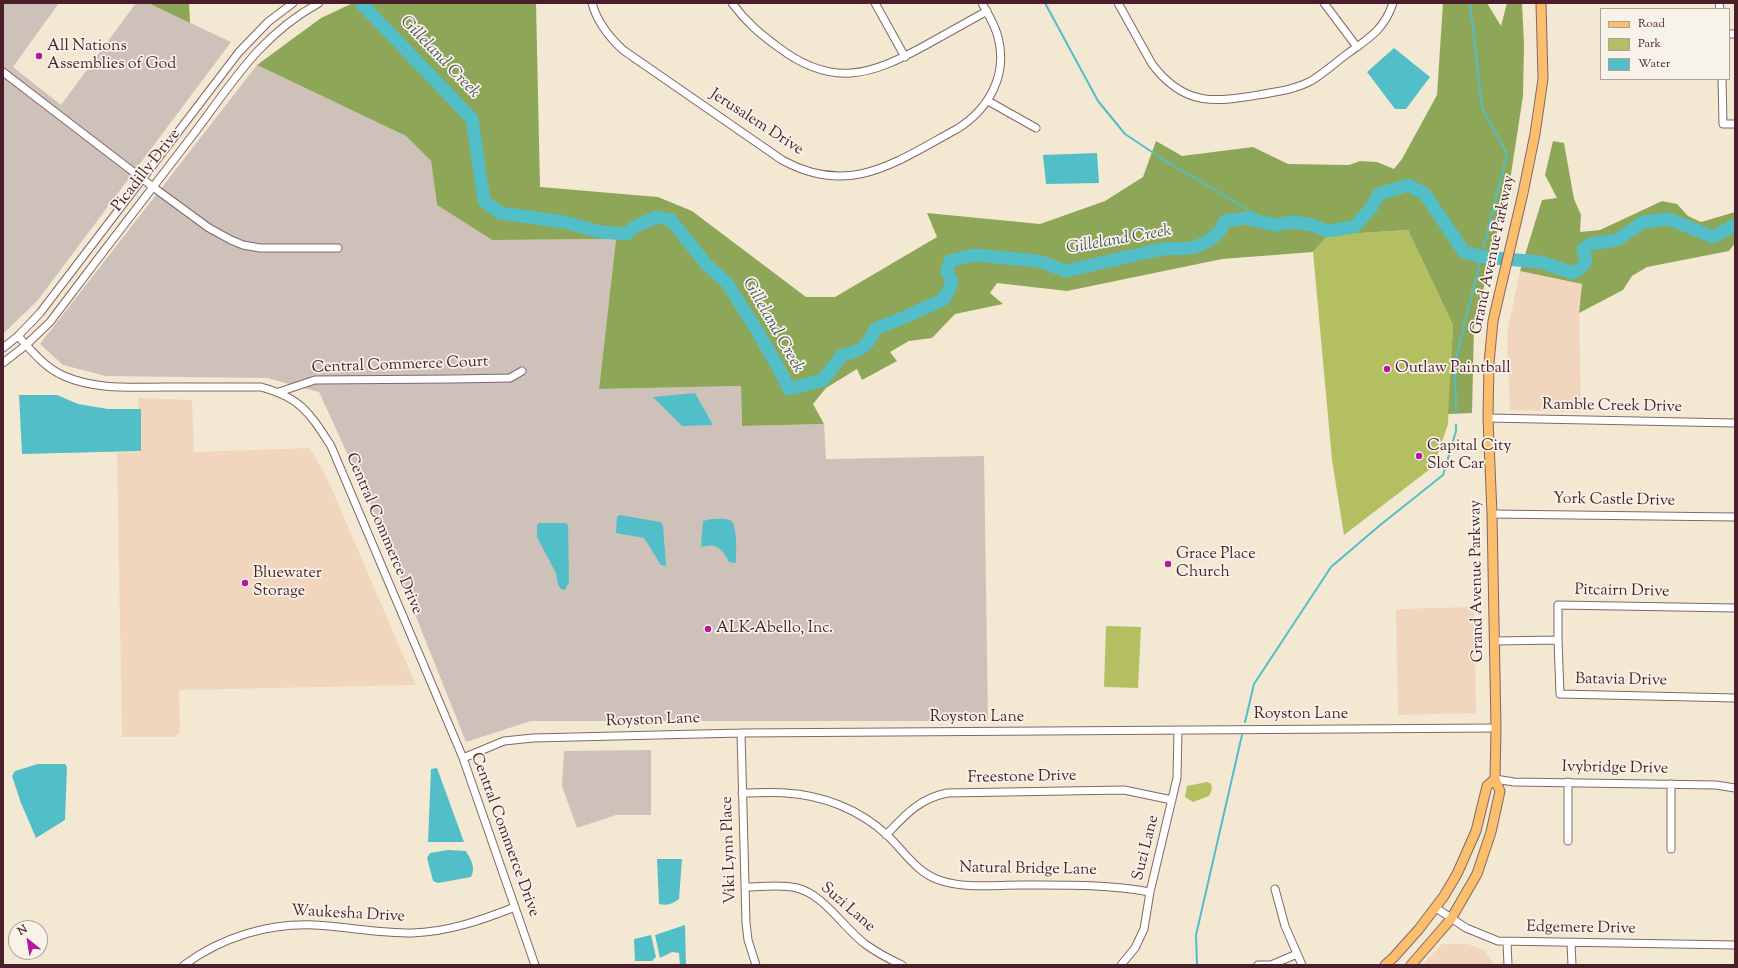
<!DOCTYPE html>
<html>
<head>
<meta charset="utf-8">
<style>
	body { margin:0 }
	#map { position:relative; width:1738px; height:968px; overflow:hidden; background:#f3e9d3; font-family:"Sorts Mill Goudy",serif }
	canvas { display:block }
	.frame { position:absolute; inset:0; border:4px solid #4a1f2b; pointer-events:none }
	.legend { position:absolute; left:1600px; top:8px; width:130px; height:72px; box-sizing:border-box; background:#f7f3e8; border:1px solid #b29e9c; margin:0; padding:5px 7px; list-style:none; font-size:12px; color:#4a1f2b }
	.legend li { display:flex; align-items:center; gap:8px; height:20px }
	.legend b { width:20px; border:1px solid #b29e9c }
	.north { position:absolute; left:8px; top:920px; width:40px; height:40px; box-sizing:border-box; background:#f7f3e8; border:1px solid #b29e9c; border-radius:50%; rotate:330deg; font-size:11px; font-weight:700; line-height:16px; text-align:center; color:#4a1f2b }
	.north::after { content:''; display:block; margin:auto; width:14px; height:18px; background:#b5179e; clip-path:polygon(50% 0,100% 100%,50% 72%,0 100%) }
</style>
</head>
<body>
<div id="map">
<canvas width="1738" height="968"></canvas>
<div class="frame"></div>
<ul class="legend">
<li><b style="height:5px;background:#fabe6d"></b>Road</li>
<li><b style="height:11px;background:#b3bf61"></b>Park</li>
<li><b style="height:11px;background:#51bec8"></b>Water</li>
</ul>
<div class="north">N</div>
</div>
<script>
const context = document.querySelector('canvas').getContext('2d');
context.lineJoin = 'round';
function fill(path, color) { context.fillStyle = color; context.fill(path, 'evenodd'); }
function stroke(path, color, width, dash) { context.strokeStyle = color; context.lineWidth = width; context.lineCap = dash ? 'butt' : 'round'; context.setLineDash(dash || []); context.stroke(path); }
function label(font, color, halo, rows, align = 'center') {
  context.font = font + ' "Sorts Mill Goudy",serif'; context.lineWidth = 3.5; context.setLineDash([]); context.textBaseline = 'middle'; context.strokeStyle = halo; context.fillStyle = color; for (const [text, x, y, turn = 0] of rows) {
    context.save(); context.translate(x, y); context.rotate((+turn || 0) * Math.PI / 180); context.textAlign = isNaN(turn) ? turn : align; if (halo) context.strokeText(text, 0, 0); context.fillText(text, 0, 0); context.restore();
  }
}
fill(new Path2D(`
	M1520,271L1582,284L1579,311L1581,412L1510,410L1507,333Z
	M138,398L192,400L194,452L310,448L328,480L416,685L179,690L180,732L174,737H122L117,453L140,452Z
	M1474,607L1476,713L1398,715L1396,609Z
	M1442,944H1468L1484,950L1494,965H1422Z`), '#f1d5bd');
fill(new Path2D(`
	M3,3H59L13,67L61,105L136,3H148L231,42L38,300L3,334Z
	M257,65L406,136L431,161L437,205L492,240L616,239L599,389L741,386L742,426L824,424L826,459L984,456L988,721H531L466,742L375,514L319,392L267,378L106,376L63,365L40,344Z
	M651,750V815H616L577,828L562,786L564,751Z`), '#cec1ba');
fill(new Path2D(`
	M1408,230L1453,325L1448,424L1434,466L1344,535L1332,460L1313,252L1328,235Z
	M1106,626L1141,627L1138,688L1104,687Z
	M1207,782L1211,784L1212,789L1209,796L1193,802L1185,797L1187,786Z`), '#b3bf61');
fill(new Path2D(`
	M148,3H189L190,23Z
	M353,3H536L540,187L658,197L692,211L806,297H835L937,237L927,213L1040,224L1105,201L1143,177L1156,141L1182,156L1253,147L1288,164L1349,165L1360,161L1377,162L1394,169L1402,159L1437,95L1443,3H1487L1501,26L1507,3H1522L1524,44L1523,96L1511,174L1474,328L1472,413L1448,414L1453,325L1408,230L1328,235L1313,252L1222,259L1067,291L997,283L990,293L1003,304L955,314L932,338L909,341L890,352L897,361L862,380L857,369L826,388L813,404L824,424L742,426L741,386L599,389L616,239L492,240L437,205L431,161L406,136L257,65L321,18Z
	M1553,141L1564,143L1574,199L1581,215L1580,232L1600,230L1662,201L1677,204L1688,216L1701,222L1735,212V243L1729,251L1647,267L1632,276L1623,290L1579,313L1582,284L1520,271L1542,200L1557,198L1545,175Z`), '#8ea657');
fill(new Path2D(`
	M1394,48L1430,77L1406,109H1395L1367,72Z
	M1097,153L1099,183L1046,184L1043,155Z
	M695,393L713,425L682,426L653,397Z
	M19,395H57L78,404L108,409H141V451L22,454Z
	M620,515L660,522L663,526L666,566L661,565L644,538L616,533L617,517Z
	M711,519C716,519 725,518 730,520C738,523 736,554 736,563L729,562C723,549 716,542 701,547L703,521Z
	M539,523H565L568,525L569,582L565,590L561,589L558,585L556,573L537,537V525Z
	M38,764H65L67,767L65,820L36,838L21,803L12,776L15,771Z
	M437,768L464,842H428L431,769Z
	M448,850L466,851C471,860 476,867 471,877L438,883L433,881L427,858L430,853Z
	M657,859H682L679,899C672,904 667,906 659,904Z
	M685,925L686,965H680L679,953L672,952L660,958L655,935Z
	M651,935L656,957L652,961H635L634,939Z`), '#51bec8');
stroke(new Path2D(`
	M1045,3L1098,101L1125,134L1164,160L1274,225
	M1456,413L1455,362L1507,154L1482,108L1470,3
	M1245,722L1254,684L1331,567L1379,526L1443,475L1456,431V425
	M1197,965L1196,935L1242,735`), '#51bec8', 2);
stroke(new Path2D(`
	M361,3L472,119L484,201L500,213L564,222L600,232L627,234L634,227L657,217L671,220L707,265L727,283L759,334L778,367L789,389L823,380L842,355C861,351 867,348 875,329L905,317L944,299L952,283L947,271L950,261L974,255L1039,261L1066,271L1162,249L1192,248L1207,242L1219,232L1225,221L1246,218L1274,225L1292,222L1313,225L1327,231L1354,227L1371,208L1379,194L1408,185L1425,194L1464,252L1482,257L1541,262L1573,273L1581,268L1586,261L1583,249L1590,244L1617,240L1643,222L1669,219L1713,237L1735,225`), '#51bec8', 13);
const minor = new Path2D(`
	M592,3C597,22 609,37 623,50L782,160C851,198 897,161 957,129C989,109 1008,75 998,37C995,25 988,14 982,3
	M732,3C746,22 759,33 778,47C832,88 870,76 926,45C946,34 967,22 987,11
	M875,3L905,57
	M1118,3L1152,64C1185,108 1216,102 1264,94C1280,91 1296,89 1311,81C1324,73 1335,63 1347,54C1369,38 1384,30 1393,3
	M1324,3L1357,47
	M1719,3L1720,9
	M1729,34H1735
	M3,72L153,187L209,228L231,240L243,245L260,248H338
	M1722,79L1723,124H1735
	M988,101L1036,128
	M18,336C31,350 45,368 64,376C96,390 131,387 166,387C198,387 229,387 261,387C301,398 309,412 331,446L463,758L535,965
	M3,348L18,336L40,313L239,52L268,22L293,3
	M3,363L26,345L50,322C96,261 142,201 189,140C230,87 257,37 319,3
	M279,392L315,380L453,379L510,378L522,371
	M1488,418L1735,423
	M1492,514L1735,517
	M1558,640L1560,694L1735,698
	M1495,641L1558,640V605L1735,608
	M741,733L746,923L748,940L756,965
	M463,758L504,741L533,738L741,733L1496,728
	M1495,779L1514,782L1716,785L1735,788
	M1568,782V841
	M1671,784V849
	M742,793C756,793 771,792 785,793C822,795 859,809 887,835C904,851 916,872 939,880C964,889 994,885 1020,885C1065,885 1106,884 1150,892
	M886,835C906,814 919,799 947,793L1124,790L1172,800
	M745,887C762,887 780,884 797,888C823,894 843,927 865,944C876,952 889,959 902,965
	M1275,889L1285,926L1302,965
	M1436,908L1466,928L1498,941L1735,945
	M1507,942L1508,965
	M1571,943L1572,965
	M184,965C222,937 268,923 315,925C347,927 380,933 412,933C448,932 482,920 515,907
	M1121,965L1135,948L1144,929L1150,892L1177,778L1178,730
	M1258,965H1271L1297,954`);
const major = new Path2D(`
	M1385,965L1394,957L1419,929L1444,896L1457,874L1476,831L1487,786L1495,779
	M1411,965L1451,919L1477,874L1491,832L1500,791L1495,779L1496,728L1492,514L1488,418L1489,363L1493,321L1523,193L1535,134L1543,79L1541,3`);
stroke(minor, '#856666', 9);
stroke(major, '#856666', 11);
stroke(minor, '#fff', 7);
stroke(major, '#fabe6d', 9);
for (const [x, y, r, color] of [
	[39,56,4,"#b5179e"],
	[1387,369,4,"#b5179e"],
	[1419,456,4,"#b5179e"],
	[1168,564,4,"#b5179e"],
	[245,583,4,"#b5179e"],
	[708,629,4,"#b5179e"]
]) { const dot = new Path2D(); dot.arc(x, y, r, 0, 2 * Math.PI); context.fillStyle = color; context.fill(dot); stroke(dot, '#f7f3e8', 1.5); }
label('16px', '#4a1f2b', '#f7f3e8', [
	["All Nations",47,47],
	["Assemblies of God",47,65],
	["Outlaw Paintball",1395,369],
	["Capital City",1427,447],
	["Slot Car",1427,465],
	["Grace Place",1176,555],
	["Church",1176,573],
	["Bluewater",253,574],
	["Storage",253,592],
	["ALK-Abello, Inc.",716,629]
], 'left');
label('16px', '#4a1f2b', '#f7f3e8', [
	["Jerusalem Drive",756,123,33],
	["Picadilly Drive",147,171,-52],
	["Grand Avenue Parkway",1494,255,-78],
	["Central Commerce Court",400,366,-2],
	["Ramble Creek Drive",1612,407,1],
	["York Castle Drive",1614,501,1],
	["Central Commerce Drive",383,534,67],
	["Grand Avenue Parkway",1478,581,-91],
	["Pitcairn Drive",1622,592,1],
	["Batavia Drive",1621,681,1],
	["Royston Lane",1301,715],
	["Royston Lane",977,718],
	["Royston Lane",653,721,-2],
	["Ivybridge Drive",1615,769,1],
	["Freestone Drive",1022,778,-1],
	["Central Commerce Drive",504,835,70],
	["Suzi Lane",1147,848,-76],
	["Viki Lynn Place",730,850,-92],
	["Natural Bridge Lane",1028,870,1],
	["Suzi Lane",847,908,41],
	["Waukesha Drive",348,915,3],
	["Edgemere Drive",1581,929,1]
]);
label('italic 17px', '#4c5762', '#f7f3e8', [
	["Gilleland Creek",439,58,46],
	["Gilleland Creek",1119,241,-10],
	["Gilleland Creek",772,326,60]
]);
</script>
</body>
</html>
